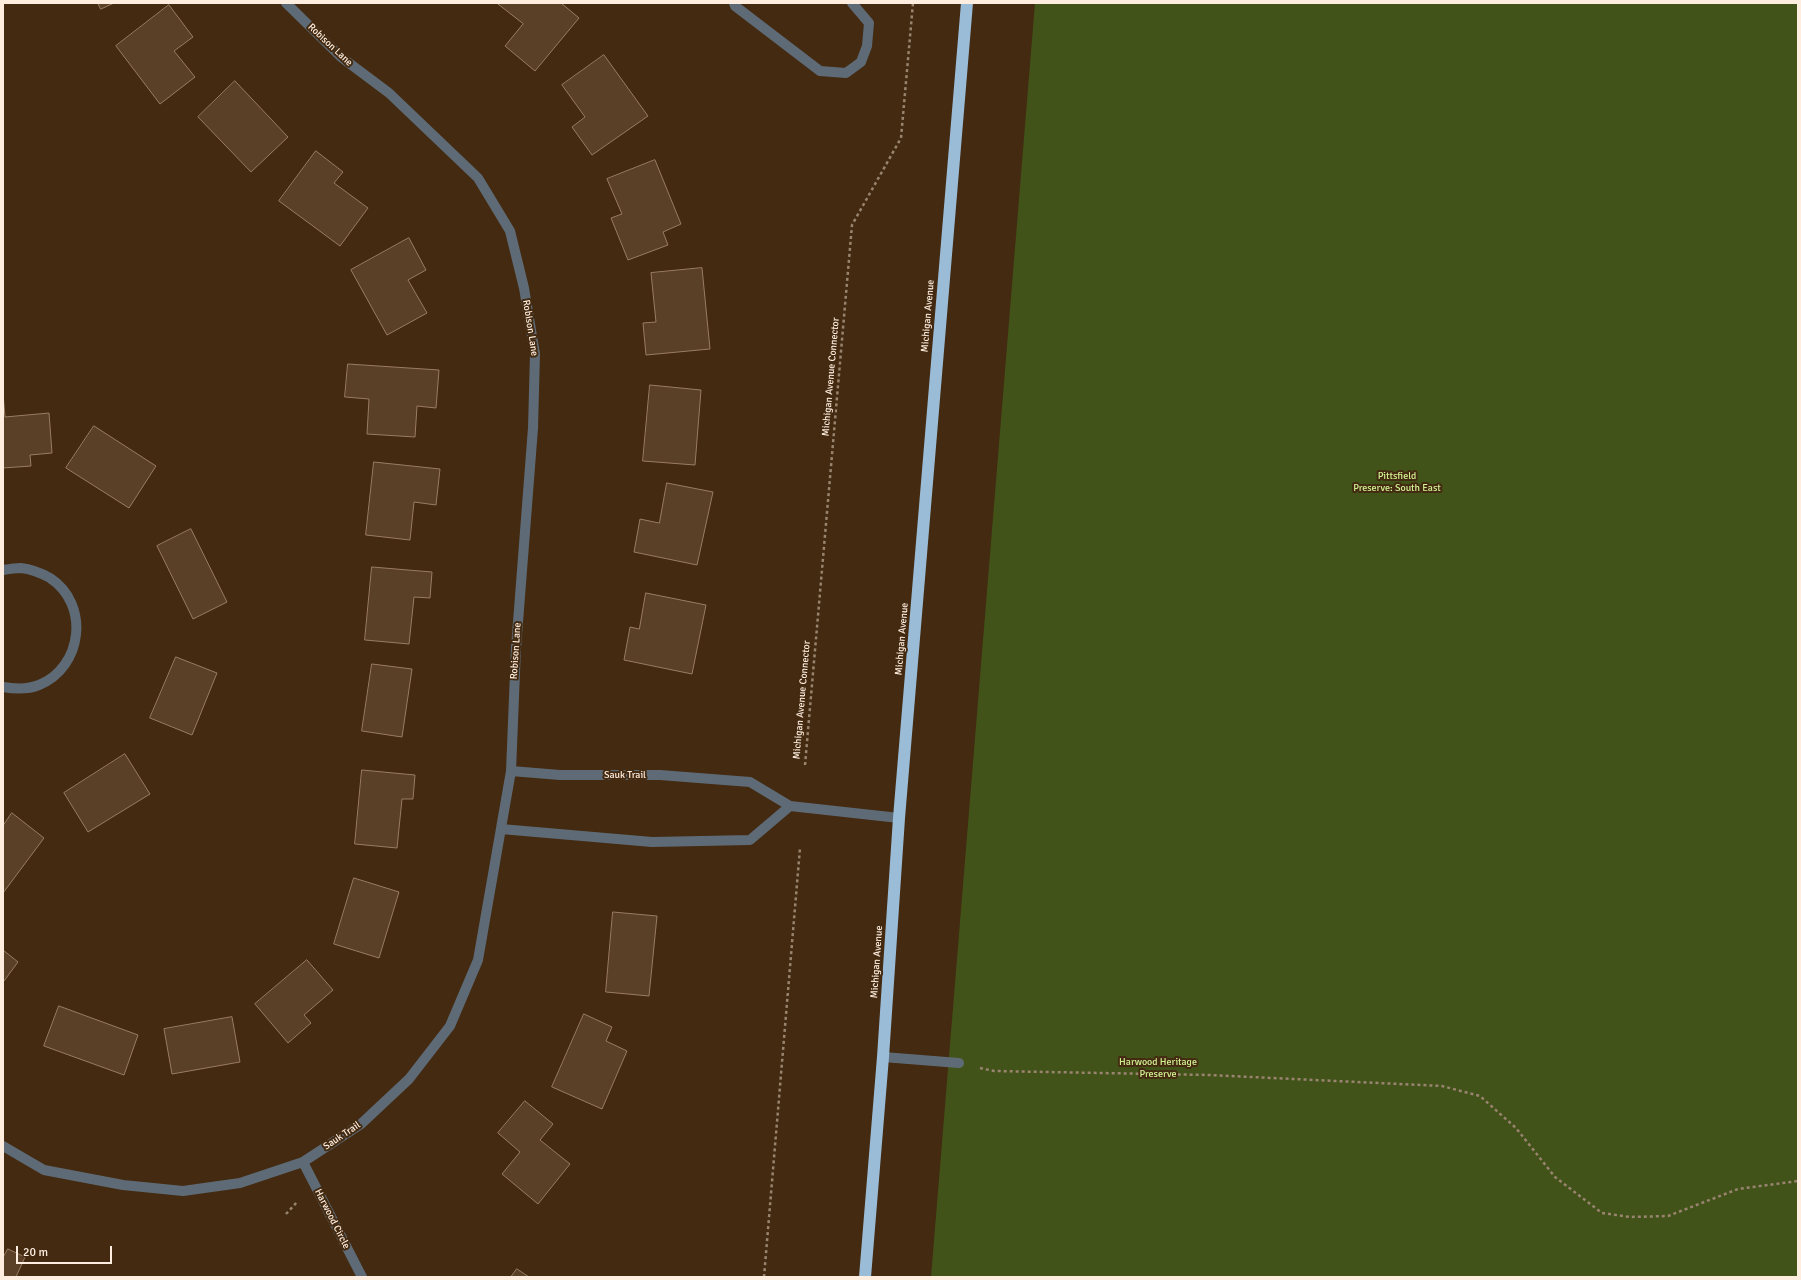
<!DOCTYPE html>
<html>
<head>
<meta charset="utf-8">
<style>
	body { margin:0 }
	#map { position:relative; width:1801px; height:1280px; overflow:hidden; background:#432a11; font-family:Signika,sans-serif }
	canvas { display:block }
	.frame { position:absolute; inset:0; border:4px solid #ffeedf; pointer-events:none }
	.scale { position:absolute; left:16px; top:1246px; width:96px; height:18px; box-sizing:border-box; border:2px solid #ffeedf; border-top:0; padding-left:5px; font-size:12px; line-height:14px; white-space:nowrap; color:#ffeedf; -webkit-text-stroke:3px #432a11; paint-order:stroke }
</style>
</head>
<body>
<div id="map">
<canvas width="1801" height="1280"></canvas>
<div class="frame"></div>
<div class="scale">20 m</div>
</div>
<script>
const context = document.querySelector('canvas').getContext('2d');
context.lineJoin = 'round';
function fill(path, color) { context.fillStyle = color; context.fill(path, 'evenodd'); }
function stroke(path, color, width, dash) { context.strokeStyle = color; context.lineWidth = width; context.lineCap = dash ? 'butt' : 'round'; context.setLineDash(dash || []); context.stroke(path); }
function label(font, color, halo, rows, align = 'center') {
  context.font = font + ' Signika,sans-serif'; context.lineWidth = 4; context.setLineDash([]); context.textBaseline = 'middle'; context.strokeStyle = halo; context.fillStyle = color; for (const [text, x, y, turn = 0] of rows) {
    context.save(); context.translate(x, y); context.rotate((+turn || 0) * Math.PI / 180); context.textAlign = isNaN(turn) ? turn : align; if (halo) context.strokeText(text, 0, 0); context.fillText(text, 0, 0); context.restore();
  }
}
fill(new Path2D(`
	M1035,3H1798V1277H931Z`), '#425319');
const building = new Path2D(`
	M98,3H114L101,9Z
	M497,3H561L579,18L535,71L505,46L523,24Z
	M169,5L193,37L174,51L195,77L160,104L116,46Z
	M604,55L648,116L592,155L572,127L585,117L562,85Z
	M235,81L288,137L251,172L198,117Z
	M316,151L343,172L334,183L368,208L340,246L279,201Z
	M655,160L681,224L663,232L668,245L628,260L611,218L622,214L607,179Z
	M409,238L426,270L408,280L427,313L387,335L351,270Z
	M702,268L710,349L646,355L643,323L656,322L651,273Z
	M348,364L439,370L436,408L417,406L415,437L367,434L369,399L345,397Z
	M650,385L701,390L695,465L643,461Z
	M3,393L5,417L49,413L52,453L30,455L31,466L3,468Z
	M94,426L156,466L129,508L66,468Z
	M374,462L440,469L436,505L414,502L410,540L366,535Z
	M667,483L713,492L697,565L634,552L640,519L659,523Z
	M191,529L227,602L193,619L157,546Z
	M372,567L432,572L430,598L414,597L409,644L365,640Z
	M646,593L706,605L692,674L624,660L630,627L639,629Z
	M176,657L217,673L192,735L150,718Z
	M372,664L412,669L402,737L362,731Z
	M125,754L150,794L88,832L64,793Z
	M362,770L415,775L413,799H402L397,848L355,844Z
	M12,813L44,838L3,893V826Z
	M354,878L399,892L379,958L334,944Z
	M613,912L657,916L649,996L606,992Z
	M3,950L18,962L4,981H3Z
	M307,960L333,990L304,1015L311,1023L288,1043L255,1004Z
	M59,1006L138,1035L124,1075L44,1046Z
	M584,1014L612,1027L606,1041L627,1051L602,1109L552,1087Z
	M232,1017L240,1062L172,1074L164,1029Z
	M525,1101L553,1124L540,1140L570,1164L538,1204L502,1174L520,1152L498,1133Z
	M8,1249L25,1257L16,1277H3V1258Z
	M517,1269L529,1277H511Z`);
fill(building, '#5a4027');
stroke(building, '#9a7c62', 1);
stroke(new Path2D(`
	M805,765L852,225L901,138L913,3
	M980,1068L994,1071L1209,1075L1442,1086L1480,1096L1516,1128L1555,1177L1602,1213L1630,1217L1668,1216L1738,1189L1798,1181
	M286,1214L298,1201
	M764,1277L800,848`), '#998470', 2.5, [3, 3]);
stroke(new Path2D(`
	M734,3L735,6L820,71L846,73L861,62L867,46L869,23L852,3
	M3,570C9,569 15,568 21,568C31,569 41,573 50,578C90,604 83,667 39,685C27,690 15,689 3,687
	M511,771L560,775H660L750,782L790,806L899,818
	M501,829L652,842L750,840L790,806
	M883,1057L959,1063
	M3,1146L44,1170L123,1185L183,1191L240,1183L303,1162L361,1124L409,1079L450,1026L478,960L511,771L516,648L533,428L535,354L524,288L510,231L478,178L389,93L341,57L286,3
	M303,1162L362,1277`), '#5e6b76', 10);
stroke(new Path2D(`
	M865,1277L883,1057L899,818L967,3`), '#9bbcd7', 12);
label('10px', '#ffeedf', '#432a11', [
	["Robison Lane",330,45,43],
	["Michigan Avenue",928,316,-85],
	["Robison Lane",530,328,81],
	["Michigan Avenue Connector",831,377,-85],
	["Michigan Avenue",902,639,-85],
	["Robison Lane",516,651,-86],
	["Michigan Avenue Connector",802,700,-85],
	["Sauk Trail",625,775],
	["Michigan Avenue",877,962,-86],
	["Sauk Trail",342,1136,-34],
	["Harwood Circle",332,1219,63]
]);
label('10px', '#d2f292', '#432a11', [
	["Pittsfield",1397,476],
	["Preserve: South East",1397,488],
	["Harwood Heritage",1158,1062],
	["Preserve",1158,1074]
]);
</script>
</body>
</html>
